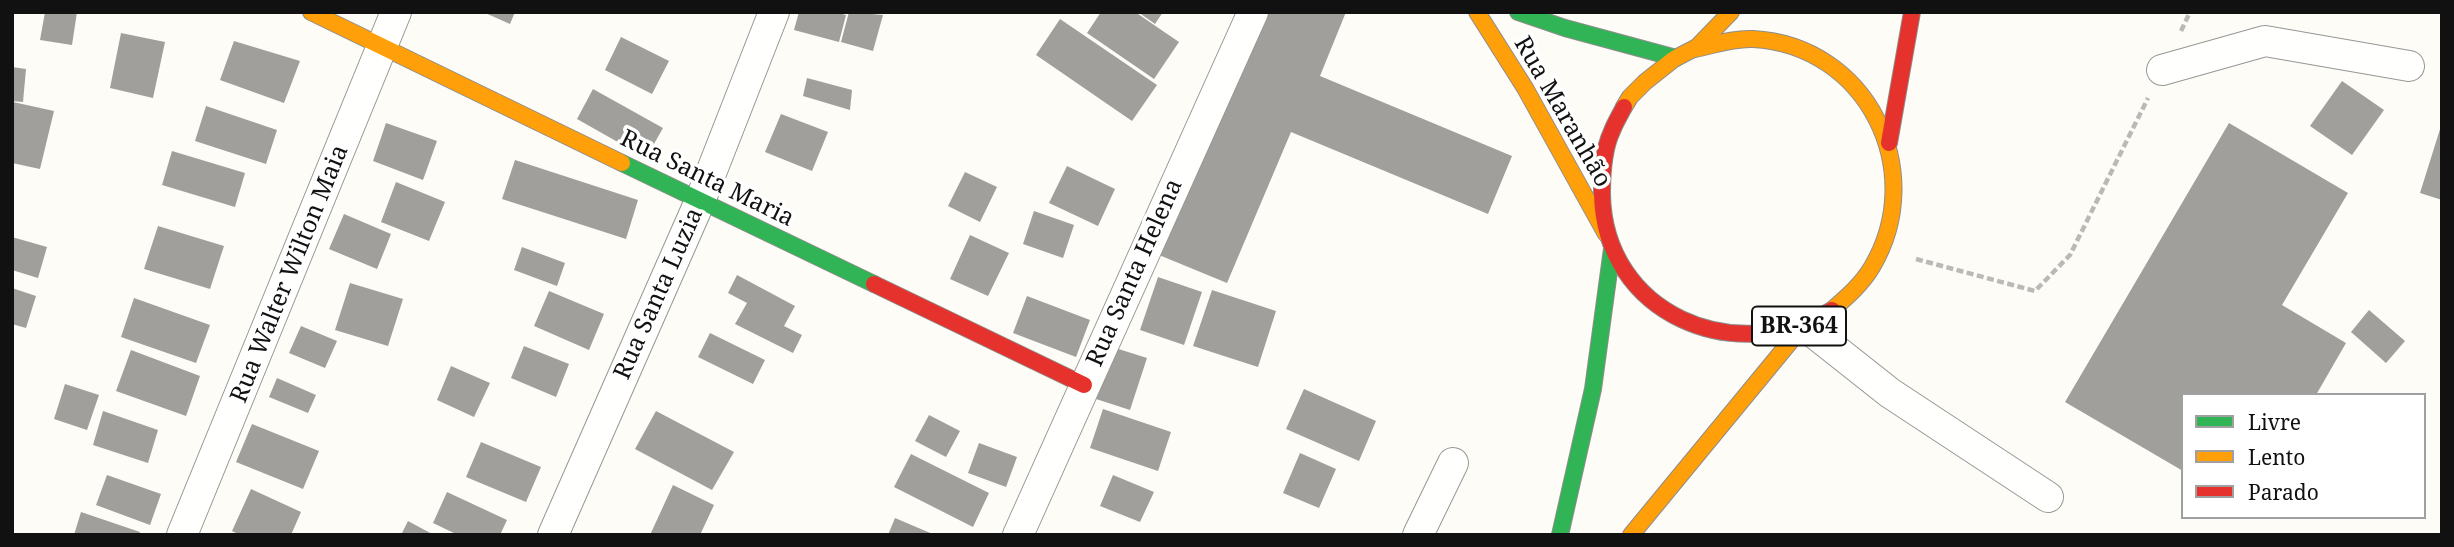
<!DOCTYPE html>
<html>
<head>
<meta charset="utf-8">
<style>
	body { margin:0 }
	#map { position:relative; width:2454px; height:547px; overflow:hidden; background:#fdfcf7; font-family:"Noto Serif",serif }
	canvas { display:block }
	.frame { position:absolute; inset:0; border:14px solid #111; pointer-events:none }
	.legend { position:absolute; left:2181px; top:393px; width:245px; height:126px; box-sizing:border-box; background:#fff; border:2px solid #a0a0a0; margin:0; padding:9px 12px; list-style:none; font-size:21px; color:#111 }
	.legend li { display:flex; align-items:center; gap:14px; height:35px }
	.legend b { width:35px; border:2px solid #a0a0a0 }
</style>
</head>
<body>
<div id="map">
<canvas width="2454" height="547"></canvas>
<div class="frame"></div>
<ul class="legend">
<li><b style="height:9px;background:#30b455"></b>Livre</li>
<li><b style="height:9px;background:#ff9f0a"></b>Lento</li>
<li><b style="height:9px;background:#e5322d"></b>Parado</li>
</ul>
</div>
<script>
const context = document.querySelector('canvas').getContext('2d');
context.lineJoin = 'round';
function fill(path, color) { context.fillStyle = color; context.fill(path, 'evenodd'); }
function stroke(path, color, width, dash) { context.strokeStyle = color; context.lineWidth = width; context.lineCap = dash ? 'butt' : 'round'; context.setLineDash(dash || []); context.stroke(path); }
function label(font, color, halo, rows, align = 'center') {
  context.font = font + ' "Noto Serif",serif'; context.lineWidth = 7; context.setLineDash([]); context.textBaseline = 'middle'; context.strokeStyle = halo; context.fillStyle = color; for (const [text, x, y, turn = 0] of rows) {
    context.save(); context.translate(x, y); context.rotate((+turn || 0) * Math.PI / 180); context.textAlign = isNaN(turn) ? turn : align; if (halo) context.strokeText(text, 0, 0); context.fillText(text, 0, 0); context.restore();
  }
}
fill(new Path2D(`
	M45,12H77L72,45L40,40Z
	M483,12H515L510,24Z
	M799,12H835L846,15L839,42L794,30Z
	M849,12L883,15L873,51L841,42Z
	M1101,12H1135L1179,42L1154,79L1087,33Z
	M1138,12H1163L1155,24Z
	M1260,12H1346L1320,76L1512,156L1488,214L1291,132L1227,283L1159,255Z
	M1060,19L1157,85L1132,121L1036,55Z
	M121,33L165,42L153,98L110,88Z
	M621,37L669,61L652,94L605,70Z
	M234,41L300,61L284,103L220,80Z
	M12,67L26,69L23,102L12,101Z
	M807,78L852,90L850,110L803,96Z
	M2342,81L2384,110L2352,155L2310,126Z
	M593,89L663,128L646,158L577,119Z
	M13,102L54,111L40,169L12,163Z
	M206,106L277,130L266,164L195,141Z
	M781,114L828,132L812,171L765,152Z
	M386,123L437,141L423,180L373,161Z
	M2229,123L2348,193L2282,305L2346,343L2316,395H2183V471L2065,402Z
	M2441,126H2442V200L2420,193Z
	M172,151L245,173L235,207L162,185Z
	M515,160L638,200L626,239L502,199Z
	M1067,166L1115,189L1098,226L1049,203Z
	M965,172L997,187L980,222L948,206Z
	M396,182L445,202L429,241L381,222Z
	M1034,211L1074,225L1063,258L1023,244Z
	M344,214L391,234L377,269L329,249Z
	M158,226L224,246L210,289L144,269Z
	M970,235L1009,253L988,296L950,279Z
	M12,237L47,247L38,278L12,270Z
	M522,247L565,263L557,286L514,270Z
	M737,275L795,306L784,326L802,335L793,353L735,324L747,303L728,293Z
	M1158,277L1202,292L1184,345L1140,330Z
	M350,283L403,299L388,346L335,330Z
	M12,288L36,296L26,328L12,324Z
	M1212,290L1276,311L1258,367L1193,346Z
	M549,291L604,314L589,350L534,326Z
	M1027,296L1090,320L1076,357L1013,333Z
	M134,298L210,325L196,363L121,337Z
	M2369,310L2405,341L2386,363L2351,332Z
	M301,326L337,341L325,368L289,353Z
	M710,333L765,360L753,384L698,357Z
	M524,346L569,364L556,397L511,378Z
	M1109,346L1147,358L1130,410L1093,398Z
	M131,350L200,376L186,416L116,391Z
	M451,366L490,383L474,417L437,400Z
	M277,378L316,395L308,413L269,397Z
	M65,384L99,395L87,430L54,419Z
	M1304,389L1376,421L1359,461L1286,429Z
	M1103,409L1171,432L1158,471L1090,448Z
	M103,411L158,430L148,463L93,445Z
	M656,411L734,452L712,490L635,449Z
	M929,415L960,431L946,457L915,441Z
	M252,424L319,451L303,489L236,462Z
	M481,442L541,467L526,502L466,477Z
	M979,443L1017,457L1006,487L968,473Z
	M1300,453L1336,469L1319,508L1283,493Z
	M911,454L989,493L973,527L894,487Z
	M107,475L161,494L150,525L96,505Z
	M1113,475L1154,492L1140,522L1100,506Z
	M673,485L714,505L700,535H650Z
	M251,489L301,512L291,535H240L232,531Z
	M447,492L507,520L500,535H458L433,523Z
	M81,512L140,532L139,535H74Z
	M895,518L935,535H888Z
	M408,521L434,535H401Z`), '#a19f9c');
const street = new Path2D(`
	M2162,70L2265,41L2409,66
	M1804,325L1890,393L2048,497
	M182,535L396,12
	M553,535L700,201L774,12
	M1018,535L1253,12
	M1418,535L1453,463`);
const fast = new Path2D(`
	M1518,12L1565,28L1676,58
	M622,163L874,284
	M1560,535L1593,389L1612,249`);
const slow = new Path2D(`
	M311,12L622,163
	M1477,12L1525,88L1606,234
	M1695,49C1714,45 1733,38 1753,39C1867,45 1929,171 1872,267C1862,284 1847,297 1832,310
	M1624,107L1630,97L1645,82L1674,59L1697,47L1731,12
	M1631,535L1804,325`);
const jam = new Path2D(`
	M1624,107C1620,115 1615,123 1612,131C1603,150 1602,173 1602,194C1604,314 1735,369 1832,310
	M1889,143L1912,12
	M874,284L1084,385`);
stroke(street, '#979795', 32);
stroke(fast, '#8e8d8b', 18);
stroke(slow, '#8e8d8b', 18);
stroke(jam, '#8e8d8b', 18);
stroke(new Path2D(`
	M2181,31L2190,12
	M1916,259L2035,291L2070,255L2148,98`), '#b9b9b8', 4.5, [7, 3.5]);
stroke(street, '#fffffe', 30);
stroke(fast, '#30b455', 16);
stroke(slow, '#ff9f0a', 16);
stroke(jam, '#e5322d', 16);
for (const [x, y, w] of [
	[1799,326,94]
]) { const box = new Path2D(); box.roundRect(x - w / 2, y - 19.5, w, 39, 5); context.fillStyle = '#fff'; context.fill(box); stroke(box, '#111', 2); }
label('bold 23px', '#111', null, [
	["BR-364",1799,326]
]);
label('24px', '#111', '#fff', [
	["Rua Maranhão",1562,112,60],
	["Rua Santa Maria",707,179,26],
	["Rua Santa Helena",1135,273,-66],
	["Rua Walter Wilton Maia",290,274,-68],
	["Rua Santa Luzia",659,294,-66]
]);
</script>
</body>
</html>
